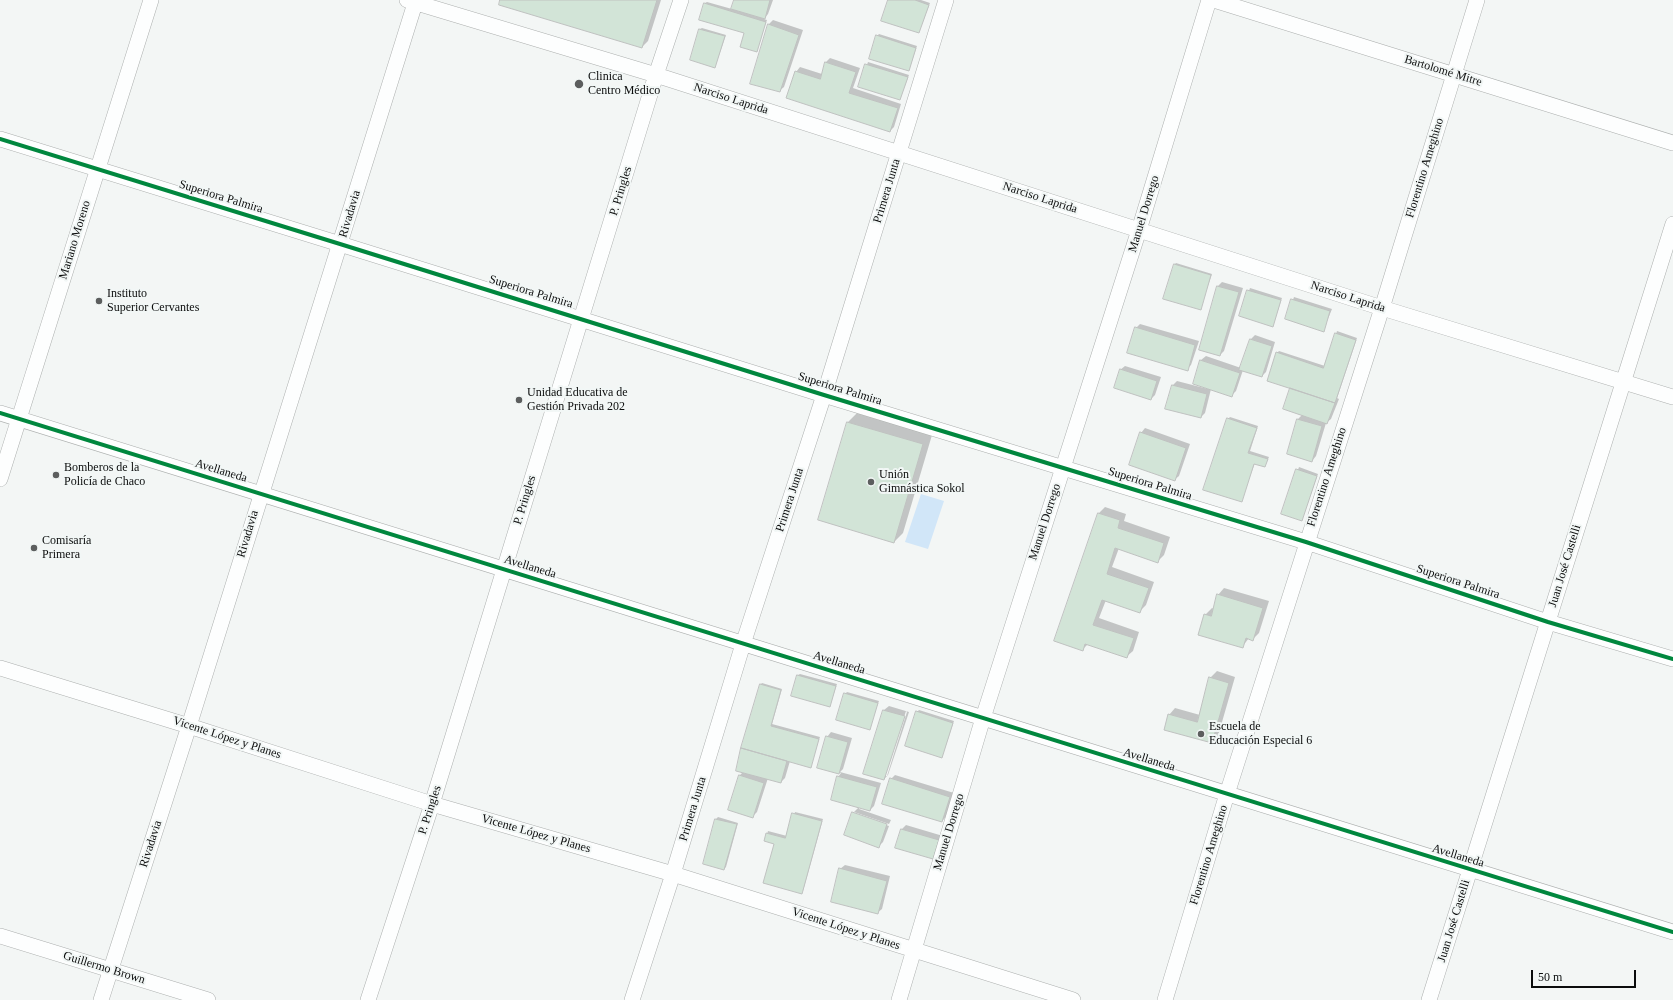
<!DOCTYPE html>
<html>
<head>
<meta charset="utf-8">
<style>
	body { margin:0 }
	#map { position:relative; width:1673px; height:1000px; overflow:hidden; background:#f3f6f5; font-family:"Times New Roman",serif }
	canvas { display:block }
	.scale { position:absolute; left:1531px; top:970px; width:105px; height:18px; box-sizing:border-box; border:2px solid #0b0c0c; border-top:0; padding-left:5px; font-size:12px; line-height:14px; white-space:nowrap; color:#0b0c0c; -webkit-text-stroke:3px #f2f7f6; paint-order:stroke }
</style>
</head>
<body>
<div id="map">
<canvas width="1673" height="1000"></canvas>
<div class="scale">50 m</div>
</div>
<script>
const context = document.querySelector('canvas').getContext('2d');
context.lineJoin = 'round';
function fill(path, color) { context.fillStyle = color; context.fill(path, 'evenodd'); }
function stroke(path, color, width, dash) { context.strokeStyle = color; context.lineWidth = width; context.lineCap = dash ? 'butt' : 'round'; context.setLineDash(dash || []); context.stroke(path); }
function label(font, color, halo, rows, align = 'center') {
  context.font = font + ' "Times New Roman",serif'; context.lineWidth = 4; context.setLineDash([]); context.textBaseline = 'middle'; context.strokeStyle = halo; context.fillStyle = color; for (const [text, x, y, turn = 0] of rows) {
    context.save(); context.translate(x, y); context.rotate((+turn || 0) * Math.PI / 180); context.textAlign = isNaN(turn) ? turn : align; if (halo) context.strokeText(text, 0, 0); context.fillText(text, 0, 0); context.restore();
  }
}
fill(new Path2D(`
	M921,494L944,501L928,549L905,542Z`), '#d1e6f8');
fill(new Path2D(`
	M501,0H661L648,41L642,47Z
	M735,0H773L768,14L764,19L767,20L756,51L745,32L705,3L707,2L732,9Z
	M889,0H921L930,3L919,32Z
	M773,20L803,30L784,87L779,91L752,83L769,24Z
	M702,28L726,35L715,67L700,29Z
	M879,34L917,46L909,70L877,36Z
	M830,58L860,68L853,88L901,104L894,127L890,131L796,72L800,67L822,74L826,62Z
	M868,62L909,75L900,99L859,86Z
	M1176,263L1212,274L1200,309L1174,265Z
	M1222,282L1243,288L1224,351L1220,355L1200,349L1218,286Z
	M1250,288L1282,298L1273,326L1240,316Z
	M1294,297L1332,309L1323,331L1286,319Z
	M1140,324L1199,341L1191,365L1187,369L1136,328Z
	M1337,331L1357,338L1337,398L1339,399L1331,419L1326,423L1316,456L1312,461L1298,419L1302,415L1277,353L1279,351L1325,366Z
	M1255,335L1275,342L1266,372L1262,376L1243,370L1236,391L1232,395L1211,389L1205,413L1201,417L1173,385L1177,381L1208,389V388L1194,383L1201,360L1206,356L1241,368L1251,339Z
	M1125,366L1161,377L1155,395L1151,399L1120,370Z
	M857,413L932,435L903,533L894,542L819,520L848,422Z
	M1230,417L1258,426L1250,451L1269,457L1265,466L1255,463L1241,501L1228,419Z
	M1145,428L1190,444L1179,476L1174,480L1141,433Z
	M1299,467L1318,474L1302,520L1282,513Z
	M1105,507L1126,514L1124,521L1170,537L1164,555L1157,562L1119,548L1112,567L1154,582L1146,605L1140,611L1106,600L1099,618L1139,632L1133,651L1126,657L1088,644L1083,649L1055,640L1099,513Z
	M1224,588L1269,601L1259,633L1253,639L1249,638L1242,647L1205,615L1212,608L1214,609L1218,595Z
	M1217,671L1235,677L1218,736L1212,742L1169,715L1175,708L1200,715L1210,678Z
	M800,674L837,684L830,706L798,675Z
	M762,683L782,689L772,724L820,737L810,766L790,761L785,778L781,782L768,778L757,812L752,817L740,775L743,772L760,685Z
	M847,692L879,701L869,729L845,694Z
	M889,706L909,712L888,775L884,779L864,773L884,710ZM906,711L907,712L887,776H885Z
	M919,710L954,721L942,757L917,712Z
	M831,732L852,738L843,769L840,772L881,783L874,806L870,810L859,807V809L891,820L889,824L854,812L859,807L838,777L841,773L818,767L827,737Z
	M895,775L954,793L946,817L942,821L891,779Z
	M795,812L823,819L803,891L801,892L776,843L765,840L768,831L787,836Z
	M854,812V814L889,826L883,842L879,846L853,813Z
	M718,817L738,823L726,867L724,869L704,864L716,819Z
	M906,825L943,836L937,854L933,858L897,847L902,829Z
	M845,865L890,876L882,909L877,913L840,869Z`), '#0003');
const building = new Path2D(`
	M500,0H657L642,48L499,5Z
	M734,0H770L765,19L731,9Z
	M888,0H915L929,5L919,33L881,21Z
	M704,3L766,22L757,52L740,47L744,33L699,20Z
	M768,24L799,35L780,92L750,84Z
	M699,29L725,36L715,68L690,60Z
	M876,35L916,48L909,71L869,59Z
	M825,62L856,72L849,93L898,108L890,132L786,98L795,71L820,79Z
	M865,64L908,77L900,100L858,87Z
	M1174,264L1211,275L1201,310L1163,299Z
	M1217,286L1239,292L1220,356L1199,350Z
	M1247,290L1281,300L1273,327L1239,316Z
	M1291,299L1330,311L1324,332L1285,319Z
	M1135,327L1195,345L1188,371L1127,353Z
	M1335,333L1356,340L1335,403L1267,381L1276,352L1323,368Z
	M1250,339L1272,346L1262,377L1239,370Z
	M1200,360L1240,373L1232,397L1193,384Z
	M1120,369L1157,381L1151,400L1114,388Z
	M1172,385L1207,394L1201,418L1165,409Z
	M1290,388L1335,403L1327,424L1283,409Z
	M1227,418L1257,428L1248,453L1268,459L1265,467L1254,464L1242,502L1203,490Z
	M1297,419L1322,426L1312,462L1287,454Z
	M847,422L923,444L894,543L818,520Z
	M1140,432L1186,448L1175,481L1129,465Z
	M1296,469L1317,476L1302,521L1281,514Z
	M1098,513L1120,520L1118,528L1164,543L1158,563L1115,548L1107,574L1149,588L1140,613L1102,600L1093,625L1134,638L1127,658L1085,644L1083,651L1054,641Z
	M1217,594L1263,608L1253,641L1246,638L1243,648L1198,635L1204,614L1211,616Z
	M797,675L836,686L830,707L791,696Z
	M1209,677L1229,683L1212,743L1164,730L1168,714L1197,722Z
	M760,684L781,690L771,726L819,739L811,768L741,748Z
	M844,693L878,703L870,730L836,720Z
	M883,710L905,716L884,780L863,774Z
	M916,711L953,723L942,758L905,746Z
	M826,736L848,742L839,774L817,768Z
	M741,748L787,761L781,783L736,771Z
	M739,775L764,783L753,818L728,810Z
	M837,776L877,787L870,811L831,800Z
	M890,778L950,797L942,822L882,804Z
	M852,812L887,824L879,848L844,835Z
	M792,813L822,821L802,894L763,883L774,844L764,841L766,833L785,838Z
	M715,819L737,824L724,870L703,864Z
	M901,829L939,840L933,859L895,848Z
	M839,868L887,881L878,914L831,902Z`);
fill(building, '#d2e4d7');
stroke(building, '#bfc1c0', 1);
const minor = new Path2D(`
	M407,0L656,75L1382,308L1673,397
	M1214,0L1673,143
	M0,139L340,244L824,395L1306,542L1548,622L1673,659
	M0,413L1673,932
	M0,479L151,0
	M0,668L189,726L432,804L673,874L1073,1000
	M0,936L208,1000
	M101,1000L189,726L416,0
	M368,1000L432,804L656,75L681,0
	M632,1000L673,874L743,644L824,395L946,0
	M899,1000L983,718L1139,230L1209,0
	M1165,1000L1227,794L1382,308L1477,0
	M1429,1000L1673,224`);
stroke(minor, '#adb0af', 16);
stroke(minor, '#fdfefe', 15);
stroke(new Path2D(`
	M0,139L340,244L824,395L1306,542L1548,622L1673,659
	M0,413L1673,932`), '#00873e', 4);
for (const [x, y, r, color] of [
	[579,84,5,"#5c5e5e"],
	[99,301,4,"#5c5e5e"],
	[519,400,4,"#5c5e5e"],
	[56,475,4,"#5c5e5e"],
	[871,482,4,"#5c5e5e"],
	[34,548,4,"#5c5e5e"],
	[1201,734,4,"#5c5e5e"]
]) { const dot = new Path2D(); dot.arc(x, y, r, 0, 2 * Math.PI); context.fillStyle = color; context.fill(dot); stroke(dot, '#f2f7f6', 1.5); }
label('12px', '#0b0c0c', '#f2f7f6', [
	["Bartolomé Mitre",1443,71,17],
	["Narciso Laprida",731,99,18],
	["Florentino Ameghino",1425,168,-73],
	["P. Pringles",621,191,-73],
	["Primera Junta",887,191,-73],
	["Superiora Palmira",221,197,17],
	["Narciso Laprida",1040,198,18],
	["Rivadavia",350,214,-73],
	["Manuel Dorrego",1144,214,-73],
	["Mariano Moreno",75,240,-73],
	["Superiora Palmira",531,292,17],
	["Narciso Laprida",1348,297,18],
	["Superiora Palmira",840,389,17],
	["Avellaneda",221,471,17],
	["Florentino Ameghino",1327,477,-72],
	["Superiora Palmira",1150,484,17],
	["P. Pringles",525,500,-73],
	["Primera Junta",790,500,-72],
	["Manuel Dorrego",1045,522,-72],
	["Rivadavia",248,534,-73],
	["Juan José Castelli",1565,566,-73],
	["Avellaneda",530,567,17],
	["Superiora Palmira",1458,582,18],
	["Avellaneda",839,663,17],
	["Vicente López y Planes",227,738,18],
	["Avellaneda",1149,760,17],
	["Primera Junta",693,809,-73],
	["P. Pringles",430,810,-72],
	["Manuel Dorrego",949,832,-73],
	["Vicente López y Planes",536,834,16],
	["Rivadavia",151,844,-72],
	["Florentino Ameghino",1209,855,-73],
	["Avellaneda",1458,856,17],
	["Juan José Castelli",1454,921,-73],
	["Vicente López y Planes",846,929,18],
	["Guillermo Brown",104,968,17]
]);
label('12px', '#0b0c0c', '#f2f7f6', [
	["Clinica",588,77],
	["Centro Médico",588,91],
	["Instituto",107,294],
	["Superior Cervantes",107,308],
	["Unidad Educativa de",527,393],
	["Gestión Privada 202",527,407],
	["Bomberos de la",64,468],
	["Policía de Chaco",64,482],
	["Unión",879,475],
	["Gimnástica Sokol",879,489],
	["Comisaría",42,541],
	["Primera",42,555],
	["Escuela de",1209,727],
	["Educación Especial 6",1209,741]
], 'left');
</script>
</body>
</html>
